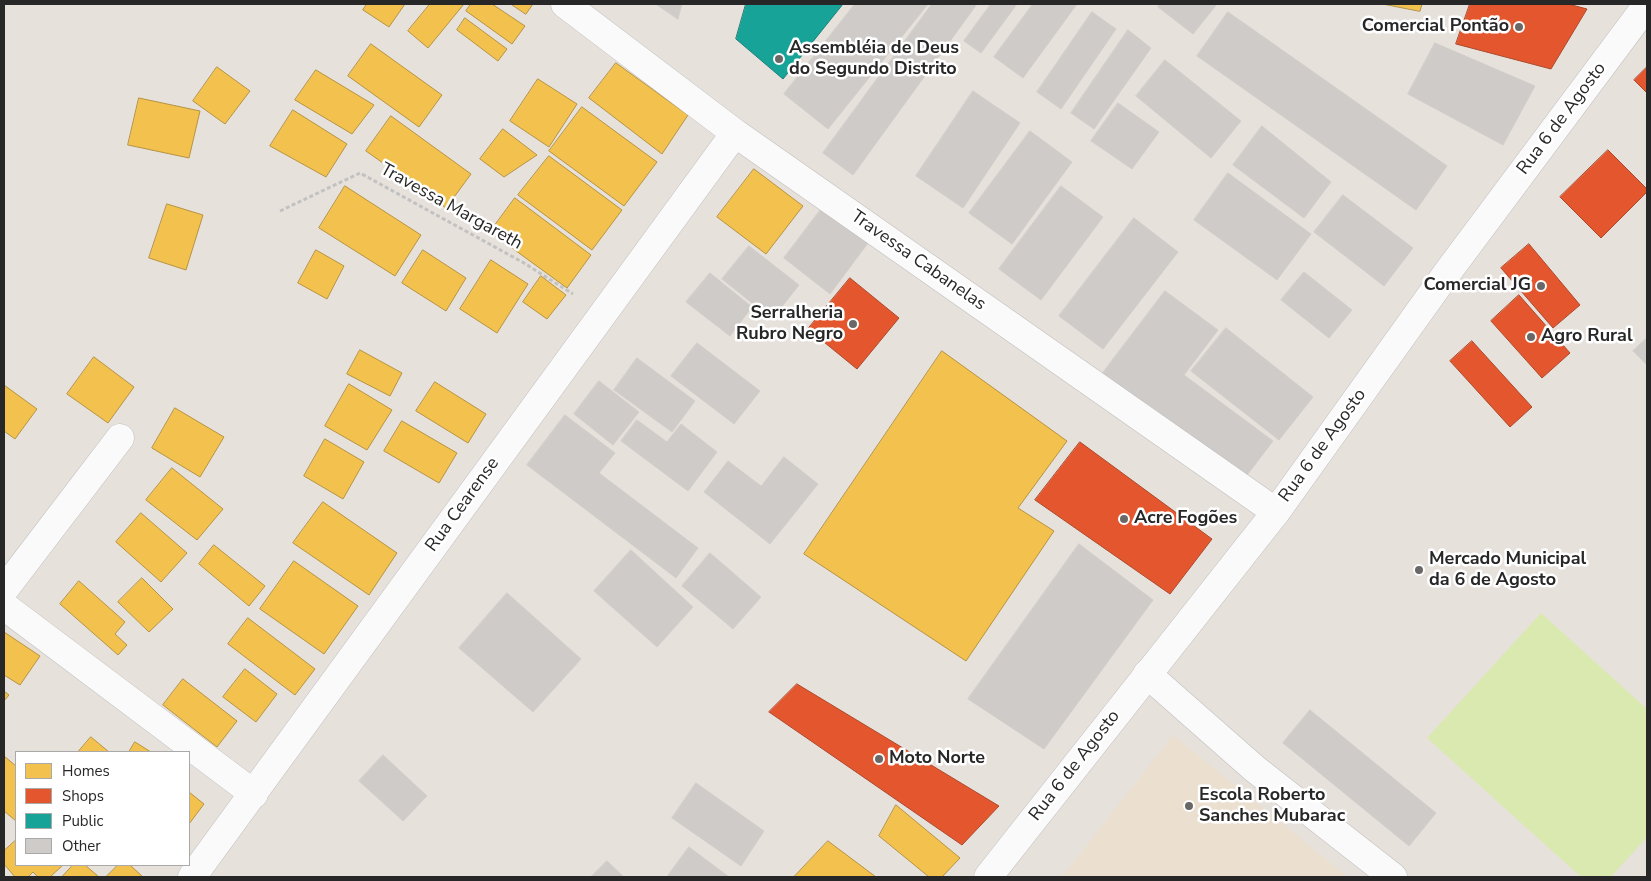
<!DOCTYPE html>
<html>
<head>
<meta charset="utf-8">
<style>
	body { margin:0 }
	#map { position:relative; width:1651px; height:881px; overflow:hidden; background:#e7e1dc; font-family:"Nunito Sans",sans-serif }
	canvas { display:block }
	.frame { position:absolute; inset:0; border:5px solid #272727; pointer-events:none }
	.legend { position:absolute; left:15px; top:751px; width:175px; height:115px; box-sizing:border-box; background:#fff; border:1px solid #a9a9a9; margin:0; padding:6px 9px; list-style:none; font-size:15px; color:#272727 }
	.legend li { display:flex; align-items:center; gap:10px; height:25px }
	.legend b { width:25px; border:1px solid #a9a9a9 }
</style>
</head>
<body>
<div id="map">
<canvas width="1651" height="881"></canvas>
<div class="frame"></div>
<ul class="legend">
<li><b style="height:14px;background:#f2c14e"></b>Homes</li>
<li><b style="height:14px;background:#e4572e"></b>Shops</li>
<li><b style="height:14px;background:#17a398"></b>Public</li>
<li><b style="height:14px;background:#cfcbc8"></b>Other</li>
</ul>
</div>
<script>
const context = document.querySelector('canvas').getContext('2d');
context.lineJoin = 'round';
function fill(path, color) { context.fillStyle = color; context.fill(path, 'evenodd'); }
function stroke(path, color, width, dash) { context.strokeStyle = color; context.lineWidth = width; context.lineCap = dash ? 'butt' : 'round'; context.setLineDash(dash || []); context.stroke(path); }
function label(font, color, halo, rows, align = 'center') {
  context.font = font + ' "Nunito Sans",sans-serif'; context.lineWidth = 5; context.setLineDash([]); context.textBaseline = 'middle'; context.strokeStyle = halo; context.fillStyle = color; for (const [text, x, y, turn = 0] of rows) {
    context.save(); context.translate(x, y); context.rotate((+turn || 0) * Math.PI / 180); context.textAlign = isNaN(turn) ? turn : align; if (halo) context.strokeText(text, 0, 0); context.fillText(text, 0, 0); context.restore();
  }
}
fill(new Path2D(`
	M1173,735L1348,877H1062Z`), '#ebdfcf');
fill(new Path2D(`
	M1541,613L1647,709V837L1611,877H1581L1427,738Z`), '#d9e9af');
const homes = new Path2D(`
	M367,4H405L389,27L363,10Z
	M430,4H464L428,48L408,31Z
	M471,4H492L525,26L512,44L466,11Z
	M511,4H533L526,14Z
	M1383,4H1422L1420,11Z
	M465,18L507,49L498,61L457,30Z
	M371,44L442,95L419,127L348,76Z
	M616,63L688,115L662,154L589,98Z
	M217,67L250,91L225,124L193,101Z
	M316,70L374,105L352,134L295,100Z
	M538,79L577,104L549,147L510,121Z
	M139,98L200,111L189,158L128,145Z
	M582,107L657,162L624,206L549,151Z
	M293,110L347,144L326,177L270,146Z
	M391,116L471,174L446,208L366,151Z
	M503,129L537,155L504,177L480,159Z
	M549,156L622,210L592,250L518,195Z
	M754,169L803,206L766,254L717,217Z
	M345,186L421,235L395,276L319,228Z
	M515,198L591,255L567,288L490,232Z
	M167,204L203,215L186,270L149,258Z
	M316,250L344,266L327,299L298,283Z
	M423,250L466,278L446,311L402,283Z
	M491,260L528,284L497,333L460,309Z
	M541,276L566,295L547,319L523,302Z
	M360,350L402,373L390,396L347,374Z
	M942,351L1067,441L1018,508L1054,531L966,661L804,554Z
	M94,357L134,387L108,423L67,394Z
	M435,382L486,414L468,443L416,411Z
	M349,384L392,410L367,450L325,426Z
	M4,385L37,409L15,439L4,431Z
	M175,408L224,437L200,477L152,448Z
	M402,421L457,453L439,483L384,451Z
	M325,439L364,462L343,499L304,476Z
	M172,468L223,509L197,540L146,500Z
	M323,502L397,553L369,595L293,543Z
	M141,513L187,553L161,582L116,542Z
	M214,545L265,586L249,606L199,564Z
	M294,561L358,606L324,654L260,609Z
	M142,578L173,609L149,632L118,602Z
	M79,581L125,622L115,634L127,645L118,655L60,604Z
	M248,618L315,669L295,695L228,644Z
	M4,632L40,656L20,685L4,675Z
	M245,669L277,694L256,722L223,697Z
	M183,679L237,721L217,747L163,705Z
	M4,691L9,695L4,701Z
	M91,737L109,752H78Z
	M135,742L151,752H129Z
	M4,756L16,766V821L4,811Z
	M189,792L204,804L189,824Z
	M896,805L960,858L942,877H929L879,836Z
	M16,840V865H63L50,877H38L33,872L28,877H15L4,864V851Z
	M828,841L876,877H794Z
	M73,865H85L99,877H62Z
	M118,865H130L143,877H106Z`);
fill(homes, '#f2c14e');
stroke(homes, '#b59342', 1);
const shops = new Path2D(`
	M1470,4H1568L1587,9L1551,69L1456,44Z
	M1647,67V93L1634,80Z
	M1608,150L1647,189V192L1601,238L1560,197Z
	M1529,244L1580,305L1553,328L1501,268Z
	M850,278L899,318L857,369L808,329Z
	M1519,295L1570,353L1542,378L1491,321Z
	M1472,341L1532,407L1510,427L1450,361Z
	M1080,442L1212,539L1170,594L1035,500Z
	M797,684L999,806L962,845L769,712Z`);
fill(shops, '#e4572e');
stroke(shops, '#ab492c', 1);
const public = new Path2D(`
	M746,4H843L783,79L736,39Z`);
fill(public, '#17a398');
stroke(public, '#1c7e76', 1);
const building = new Path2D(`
	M656,4H682L678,19Z
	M855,4H928L828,129L784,94Z
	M932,4H977L853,175L823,153Z
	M991,4H1017L981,53L964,41Z
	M1033,4H1077L1023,78L994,57Z
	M1160,4H1217L1193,34L1158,7Z
	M1092,12L1116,29L1061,109L1037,92Z
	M1228,12L1447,166L1416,210L1197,56Z
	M1128,30L1151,48L1094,129L1071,113Z
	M1435,43L1535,86L1503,145L1408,94Z
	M1165,60L1241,121L1211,158L1136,96Z
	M973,91L1020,123L963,208L916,176Z
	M1118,103L1159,132L1132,169L1091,141Z
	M1262,126L1331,182L1304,218L1233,165Z
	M1030,131L1072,162L1012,244L969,213Z
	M1228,173L1311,234L1277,280L1194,220Z
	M1061,186L1103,217L1041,300L999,269Z
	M1343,195L1413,248L1384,286L1314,232Z
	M825,204L871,239L830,294L784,258Z
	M1134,218L1178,252L1103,349L1059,316Z
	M749,246L799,285L772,319L722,279Z
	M1304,272L1352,310L1329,338L1281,300Z
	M710,273L752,307L730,336L686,302Z
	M1165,291L1218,330L1184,375L1273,441L1241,483L1099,378Z
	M1226,328L1313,397L1279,440L1191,371Z
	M1647,338V365L1633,351Z
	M697,343L760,391L734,424L671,376Z
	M637,358L695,401L672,432L614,390Z
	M599,381L639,412L613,445L574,414Z
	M565,415L615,453L599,473L698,548L676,578L527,465Z
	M637,420L667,442L681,424L717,452L688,491L621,441Z
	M784,457L818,484L770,544L704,492L728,461L761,486Z
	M1079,544L1153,600L1044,749L968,699Z
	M631,550L693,607L657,647L594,591Z
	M710,553L761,597L733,629L682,586Z
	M507,593L581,659L533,712L459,648Z
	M1310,710L1436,813L1409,846L1283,743Z
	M383,755L427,796L403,821L359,781Z
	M696,783L764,831L741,866L672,818Z
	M689,847L729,877H667Z
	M607,861L624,877H591Z`);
fill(building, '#cfcbc8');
stroke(building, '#d1cdc8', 1);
const street = new Path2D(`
	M565,4L735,133L1276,512
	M4,590L120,438
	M4,606L254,794
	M1147,674L1255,769L1393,877
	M192,877L735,133`);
const secondary = new Path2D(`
	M988,877L1276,512L1447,273L1647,5`);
stroke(street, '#c0bebe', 29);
stroke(secondary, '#c0bebe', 29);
stroke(new Path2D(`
	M280,211L360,173L524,263L573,294`), '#c2c2c1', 3, [4, 2.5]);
stroke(street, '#fbfafa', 28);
stroke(secondary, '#fbfafa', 28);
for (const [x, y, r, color] of [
	[1519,27,5,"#6a6866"],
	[779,59,5,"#6a6866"],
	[1541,286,5,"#6a6866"],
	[853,324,5,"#6a6866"],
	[1531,337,5,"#6a6866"],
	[1124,519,5,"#6a6866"],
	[1419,570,5,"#6a6866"],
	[879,759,5,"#6a6866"],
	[1189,806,5,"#6a6866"]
]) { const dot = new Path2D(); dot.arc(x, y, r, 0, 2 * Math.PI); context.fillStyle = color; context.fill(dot); stroke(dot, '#fff', 2); }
label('bold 18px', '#272727', '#fff', [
	["Comercial Pontão",1509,27,"right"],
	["Assembléia de Deus",789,49],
	["do Segundo Distrito",789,70],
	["Comercial JG",1531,286,"right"],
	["Serralheria",843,314,"right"],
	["Rubro Negro",843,335,"right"],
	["Agro Rural",1541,337],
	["Acre Fogões",1134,519],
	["Mercado Municipal",1429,560],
	["da 6 de Agosto",1429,581],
	["Moto Norte",889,759],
	["Escola Roberto",1199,796],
	["Sanches Mubarac",1199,817]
], 'left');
label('18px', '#272727', '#fff', [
	["Rua 6 de Agosto",1562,119,-53],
	["Travessa Margareth",451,207,29],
	["Travessa Cabanelas",918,261,35],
	["Rua 6 de Agosto",1323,446,-54],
	["Rua Cearense",463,505,-54],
	["Rua 6 de Agosto",1075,766,-52]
]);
</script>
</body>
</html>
